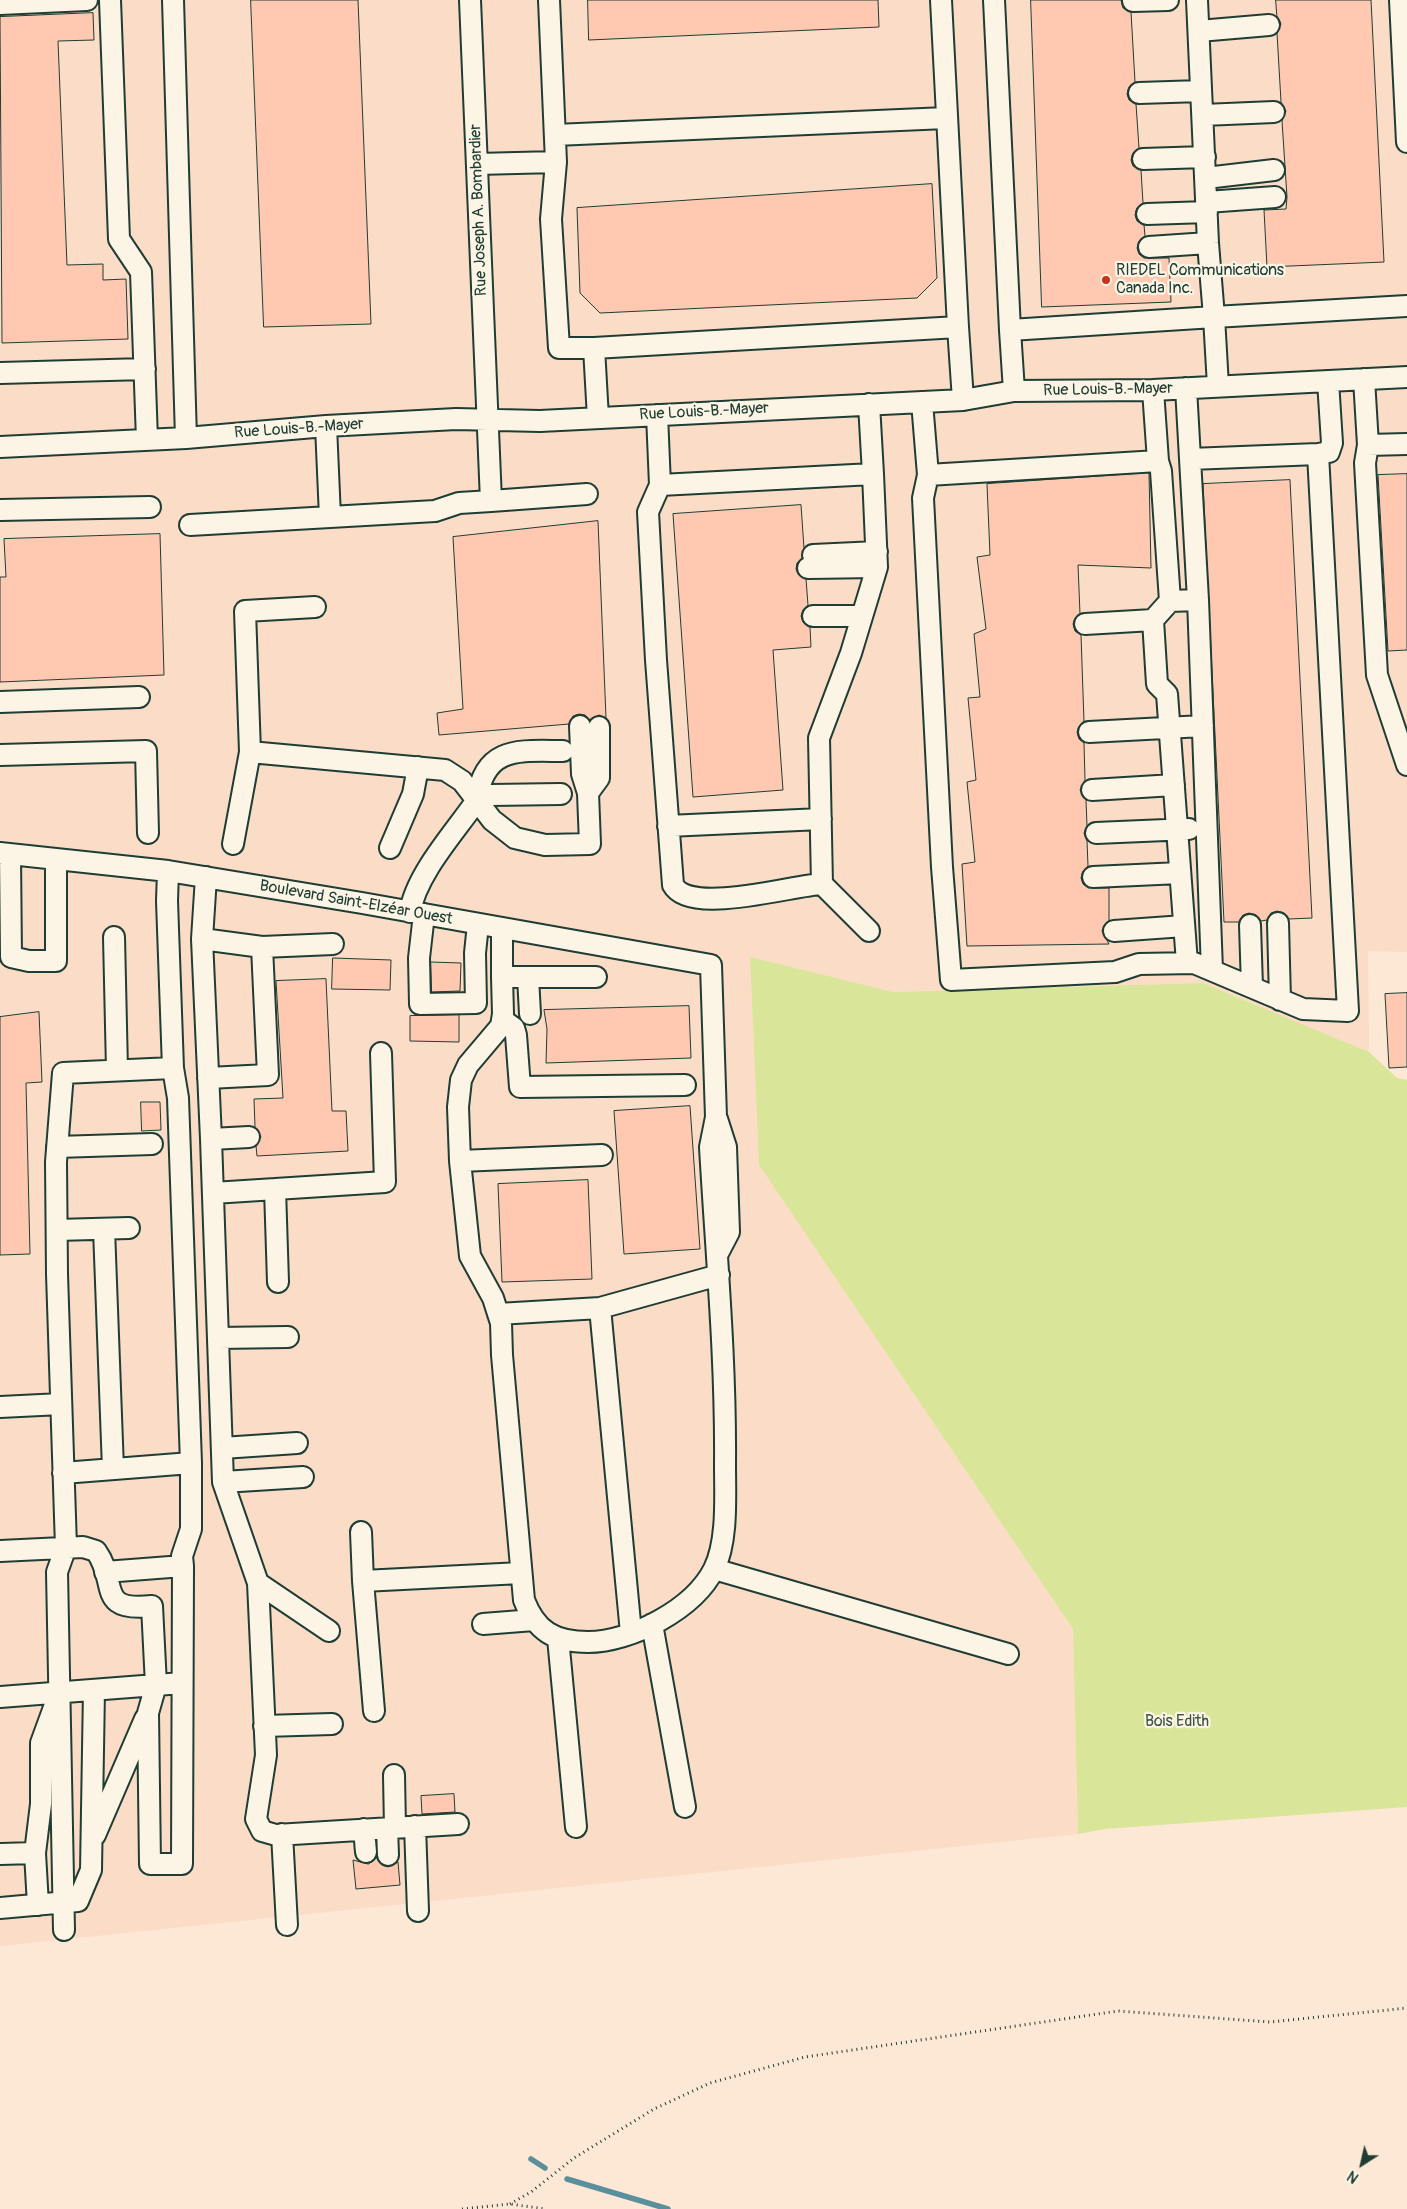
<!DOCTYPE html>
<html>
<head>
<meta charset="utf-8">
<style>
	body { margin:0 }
	#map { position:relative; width:1407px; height:2209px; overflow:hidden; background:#fde8d5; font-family:Pangolin,sans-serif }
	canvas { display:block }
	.north { position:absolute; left:1337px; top:2139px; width:50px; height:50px; -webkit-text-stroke:4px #fcf5e5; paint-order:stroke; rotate:215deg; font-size:14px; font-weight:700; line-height:20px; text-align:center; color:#1f3d34 }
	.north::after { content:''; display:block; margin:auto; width:18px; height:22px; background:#1f3d34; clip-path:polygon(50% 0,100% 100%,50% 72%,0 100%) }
</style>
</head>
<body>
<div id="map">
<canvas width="1407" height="2209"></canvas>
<div class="north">N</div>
</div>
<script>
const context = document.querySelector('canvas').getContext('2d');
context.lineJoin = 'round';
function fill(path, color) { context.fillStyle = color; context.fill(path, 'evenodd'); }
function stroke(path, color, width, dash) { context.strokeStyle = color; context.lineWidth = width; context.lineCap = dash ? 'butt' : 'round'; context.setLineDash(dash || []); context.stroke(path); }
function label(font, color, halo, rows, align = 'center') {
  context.font = font + ' Pangolin,sans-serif'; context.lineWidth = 4.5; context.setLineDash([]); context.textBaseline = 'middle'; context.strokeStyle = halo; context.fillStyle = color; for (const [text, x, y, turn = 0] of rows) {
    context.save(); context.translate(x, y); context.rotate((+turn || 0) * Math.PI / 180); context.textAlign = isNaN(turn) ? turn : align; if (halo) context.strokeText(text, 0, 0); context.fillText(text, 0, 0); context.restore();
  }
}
fill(new Path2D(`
	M0,0H1407V952L1368,951L1369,1052L1203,983L893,992L750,958L759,1165L1073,1629L1078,1834L0,1946Z`), '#fadcc7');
fill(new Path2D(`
	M750,957L893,992L1203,983L1369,1052L1397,1078L1407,1080V1807L1105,1829L1078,1834L1073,1629L759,1165Z`), '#d9e598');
stroke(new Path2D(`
	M531,2159L545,2168
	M567,2179L668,2209`), '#5a909e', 5.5);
const building = new Path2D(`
	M251,0H358L371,324L264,327Z
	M588,0H878L879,27L589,40Z
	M1031,0H1121L1123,8L1131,12L1135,82L1129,87L1127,94L1129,100L1136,104L1139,148L1133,153L1131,160L1133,166L1141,170L1143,203L1137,208L1135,215L1137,221L1144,225L1145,236L1139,241L1137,248L1139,254L1144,258H1169L1171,302L1042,307Z
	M1276,0H1371L1384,262L1267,267L1264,210L1286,209L1287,197L1282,121L1286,111L1281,102L1277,33L1281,24L1277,16Z
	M93,13L94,40L58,41L67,265L103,264V280L126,279L128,339L2,343L0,17Z
	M932,184L937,278L917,298L600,313L580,293L577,208Z
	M1149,473L1151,568L1078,565L1080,614L1075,618L1073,624L1075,631L1081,635L1084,722L1079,726L1077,732L1079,739L1084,743L1085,780L1080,790L1086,800L1087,826L1084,833L1087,841L1088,866L1083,871L1081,878L1083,884L1088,888H1109V921L1104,925L1102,931L1109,944L967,946L962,864L975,862L967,782L976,780L968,698L980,697L974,634L986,629L977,557L990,555L987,484Z
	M1407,474V650L1388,651L1378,475Z
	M1290,480L1312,918L1289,919L1284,913L1277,911L1271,913L1267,920L1261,921L1256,915L1249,913L1243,915L1239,922H1224L1203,484Z
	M801,505L804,548L802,558L797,563L796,569L798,574L806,579L808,605L803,610L801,616L803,622L810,627L811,647L773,650L783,790L693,797L673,514Z
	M598,521L606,718L599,715L590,720L585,715L579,714L573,716L569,724L439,735L437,713L463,709L453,537Z
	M160,534L164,675L0,682V577H6L4,539Z
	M333,958L391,960L390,990L332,989Z
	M431,962L461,963L460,991L432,992Z
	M326,979L332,1111H346L348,1151L257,1156L256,1146L261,1137L255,1127L254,1099L283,1098L276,981Z
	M1407,993V1067L1389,1068L1385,994Z
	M689,1006L691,1058L546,1063L547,1029L544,1010Z
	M39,1012L42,1082L26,1083L30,1254L0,1255V1017Z
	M459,1015V1042L410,1041V1016Z
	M141,1102H160L161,1130L142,1131Z
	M690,1106L700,1249L624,1254L614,1111Z
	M588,1180L592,1279L502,1282L498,1184Z
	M454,1794L455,1812L422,1814L421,1796Z
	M377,1858L382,1865L388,1867L398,1862L400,1885L356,1889L353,1860L368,1864Z`);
fill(building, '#ffc9b1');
stroke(building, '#1f3d34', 1);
const minor = new Path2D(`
	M110,0L119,239L141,272L147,440
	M173,0L186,438
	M941,0L958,327
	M994,0L1010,330
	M1197,0L1208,243L1214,317L1407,306
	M1400,0L1407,142
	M1133,1L1168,0
	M0,4L87,0
	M1199,31L1269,25
	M1139,93L1201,91
	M1203,115L1274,112
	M555,135L946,118
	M1143,159L1205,157
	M556,162L551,219L559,348H594
	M477,164L556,162L549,0
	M1206,178L1274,170
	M1207,202L1275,197
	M1147,214L1207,212
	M1149,247L1208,243
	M0,373L145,369
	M1364,379L1368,445L1407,444
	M1014,391L1010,330L1214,317L1218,386
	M922,402L928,475L1158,461L1153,390
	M657,415L660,485L873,474L869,404
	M598,418L594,348L958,327L963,400
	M326,426L330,517
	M1368,445L1365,463L1377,675L1407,765
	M0,447L186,438L326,426L456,419L540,421L963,400L1014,391L1153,390L1407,377
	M1190,459L1318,454L1329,452L1332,443L1328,381
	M1158,461L1161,471L1170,601L1198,600L1186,388
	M928,475L923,498L942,867L951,980L1115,972L1139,964L1194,963L1303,1009L1348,1011L1318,454
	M660,485L648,512L656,660L673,885C690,916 793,885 822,884L819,738L851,653L877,567L873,474
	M491,501L587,494
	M0,510L150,507
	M190,525L435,511L459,503L491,501L470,0
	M813,555L877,552
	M808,568L877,567
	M1198,600L1212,970
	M1170,601L1153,620L1157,684L1167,694L1187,963
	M813,616H862
	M1085,624L1153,620
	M0,702L139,697
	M1089,732L1203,726
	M250,752L445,770L462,781L492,820L515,838L545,845L590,844L588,793L582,774L580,726
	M0,755L146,751L148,833
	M1092,790L1174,785
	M588,793L599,778V727
	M477,800C484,745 520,751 563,751
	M668,826L821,819
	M1096,833L1189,829
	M233,844L250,752L245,611L315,607
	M390,848L413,794L418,767
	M0,853L168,871L362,903L711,965L716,1117L710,1147C716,1253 726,1358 725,1465C725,1496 728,1541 714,1569C694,1609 631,1642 588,1642C554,1642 536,1631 524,1600L502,1355L501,1323L493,1298L470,1256L460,1161
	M10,854L11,957L29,961H56V859
	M206,877L202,939L262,947L333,944
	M1093,877L1180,873
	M822,884L869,931
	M410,912C416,874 455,832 477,800L491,795L561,794
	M424,914L419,958L420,1004L476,1003L475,953L478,924
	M1278,923L1280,1000
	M1250,925L1252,987
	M502,928V977H596
	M1114,931L1184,926
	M114,937L117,1070
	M202,939L211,1139L249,1137
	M502,977L503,1014L501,1026L468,1065L461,1080L458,1107L460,1161L602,1155
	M528,977L530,1014
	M503,1020L514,1028L516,1035L520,1087L685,1085
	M208,1078L268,1075L262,947
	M717,1119L726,1147L729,1232L717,1255
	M211,1139L223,1482L258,1583L266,1755L256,1819L262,1831L276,1835L458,1824
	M57,1147L152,1144
	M275,1189L278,1282
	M213,1193L385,1182L381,1053
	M104,1229L113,1469
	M57,1230L129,1228
	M600,1308L631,1633
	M498,1314L600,1308L719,1275
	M218,1338L288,1337
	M0,1407L61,1404
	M222,1448L297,1443
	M63,1473L191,1463L178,1098L173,1068
	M223,1482L303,1477
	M361,1532L363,1581L374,1711
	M0,1551L83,1547L96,1551C119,1583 95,1612 152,1606L156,1685L0,1697
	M714,1569L1008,1654
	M105,1572L183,1566
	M363,1581L521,1573
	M258,1583L329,1631
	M483,1624L534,1620
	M652,1624L685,1807
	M558,1638L576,1827
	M182,1683L156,1685L148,1713L150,1864H182L183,1566L182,1556L191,1529V1463
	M264,1726L332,1724
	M394,1775L395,1828
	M415,1826L418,1911
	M387,1828L388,1855
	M364,1829L366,1852
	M282,1834L287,1925
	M95,1835L145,1719
	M35,1853L41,1804V1743L56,1702
	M0,1854L35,1853L38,1905
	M0,1908L78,1901L91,1870L94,1690
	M64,1930L57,1572L66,1547L57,1274L56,1162L63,1073L173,1068L167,901L168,871`);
stroke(minor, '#1f3d34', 24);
stroke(new Path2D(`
	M510,2204L531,2192L574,2158L654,2109L710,2083L805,2057L1118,2011L1270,2022L1407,2008
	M462,2209L510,2204L546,2209`), '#1f3d34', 3, [1, 4]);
stroke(minor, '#fcf5e5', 20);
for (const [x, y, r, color] of [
	[1106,280,5,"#c8321e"]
]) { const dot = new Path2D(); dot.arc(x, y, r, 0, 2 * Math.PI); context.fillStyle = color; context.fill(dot); stroke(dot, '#fcf5e5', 2); }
label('16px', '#1f3d34', '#fcf5e5', [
	["Rue Joseph A. Bombardier",479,210,-92],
	["Rue Louis-B.-Mayer",1108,390,-1],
	["Rue Louis-B.-Mayer",704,412,-3],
	["Rue Louis-B.-Mayer",299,429,-4],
	["Boulevard Saint-Elzéar Ouest",356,903,10]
]);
label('16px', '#1f3d34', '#fcf5e5', [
	["RIEDEL Communications",1116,271],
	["Canada Inc.",1116,289]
], 'left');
label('16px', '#3b5643', '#fcf5e5', [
	["Bois Edith",1177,1722]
]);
</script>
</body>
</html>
